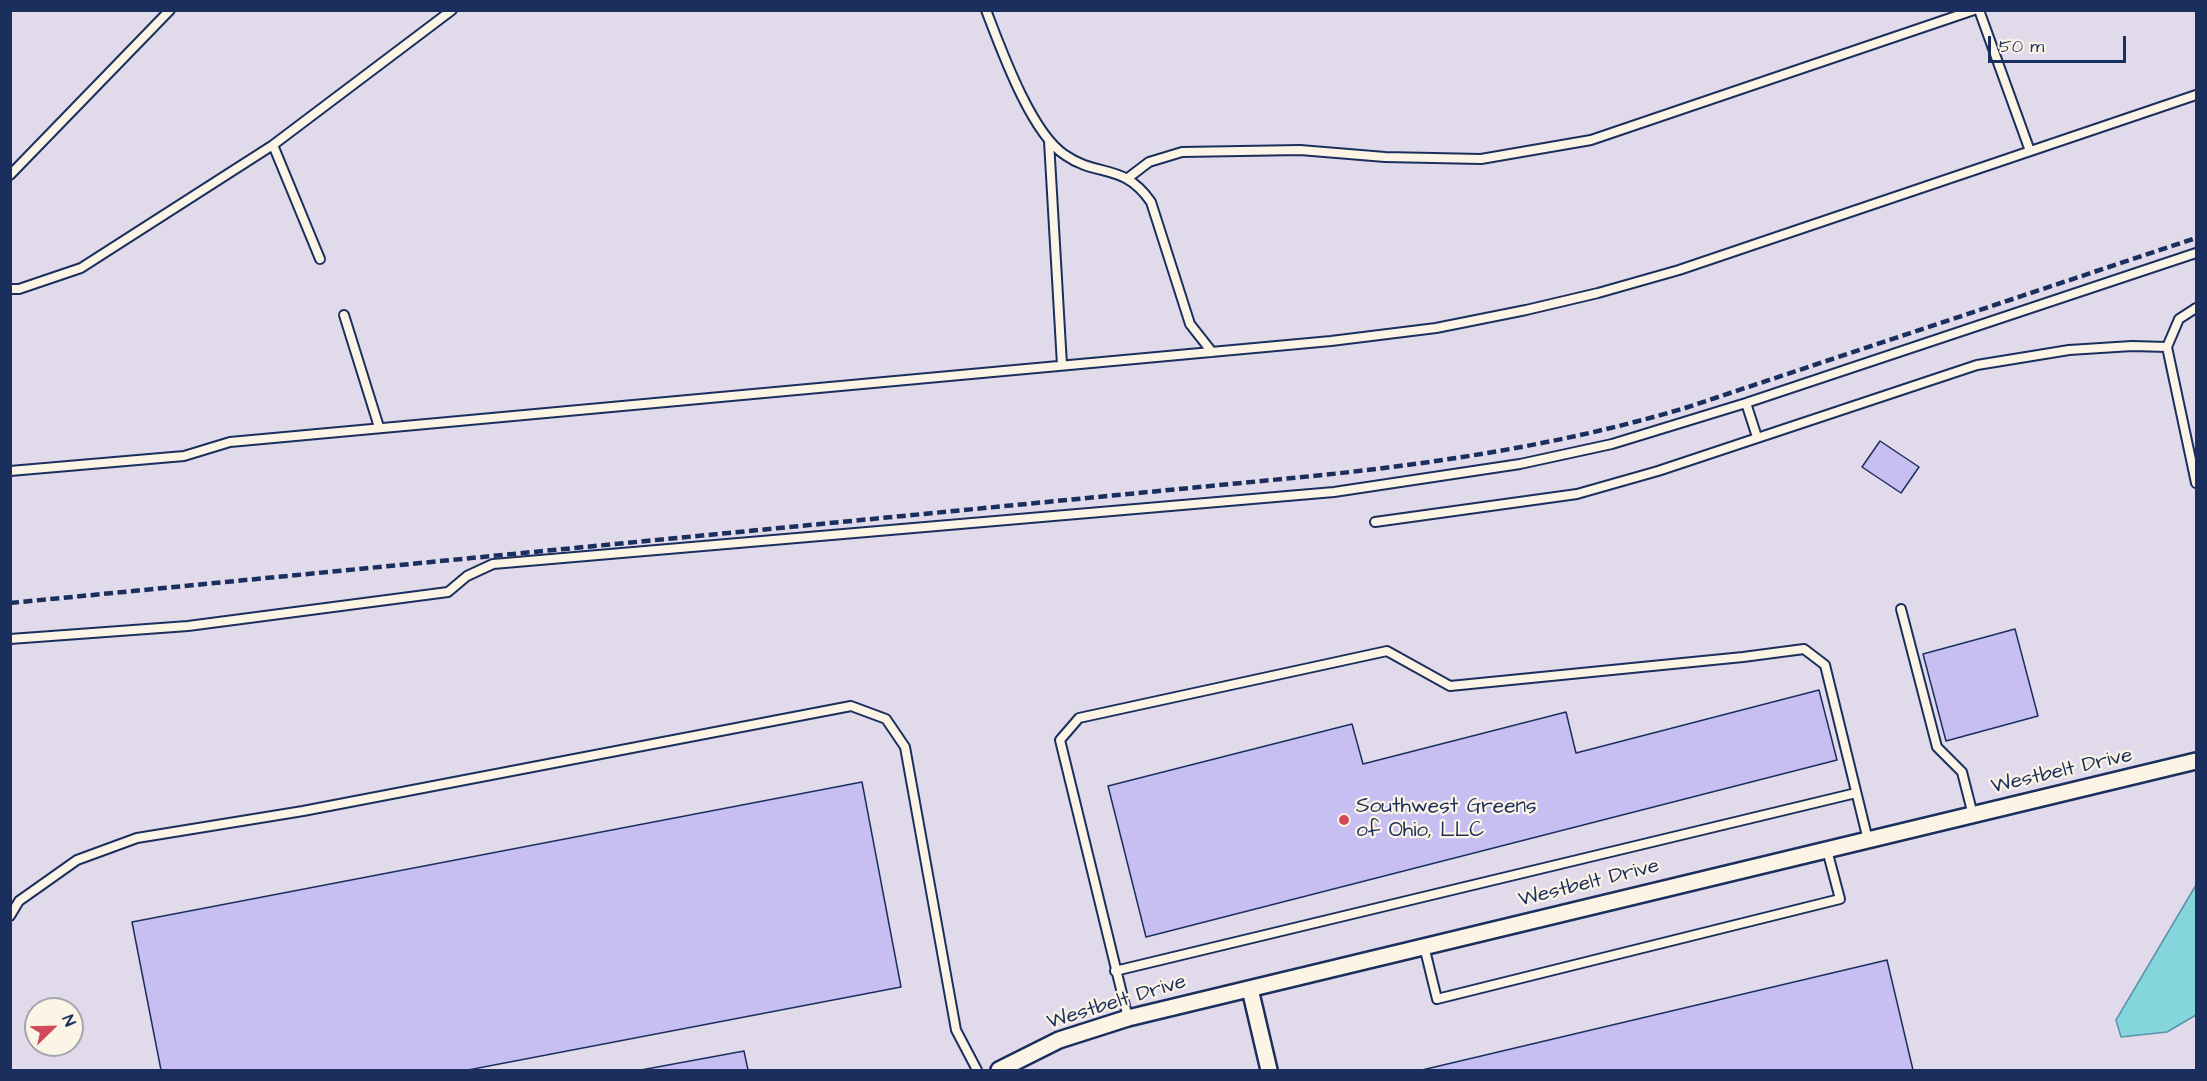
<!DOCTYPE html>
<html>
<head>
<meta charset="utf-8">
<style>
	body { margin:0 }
	#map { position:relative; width:2207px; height:1081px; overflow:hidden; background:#ece5e9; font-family:"Architects Daughter",sans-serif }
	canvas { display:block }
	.frame { position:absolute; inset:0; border:12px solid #1b2f5e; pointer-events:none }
	.north { position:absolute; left:24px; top:997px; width:60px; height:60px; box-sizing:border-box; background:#fcf5e5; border:2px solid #a2a6af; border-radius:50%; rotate:67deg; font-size:16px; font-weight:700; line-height:24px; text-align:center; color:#1b2f5e }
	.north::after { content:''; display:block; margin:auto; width:21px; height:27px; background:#d1495b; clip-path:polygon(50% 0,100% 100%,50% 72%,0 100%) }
	.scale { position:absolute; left:1988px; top:36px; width:138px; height:27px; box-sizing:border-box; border:3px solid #1b2f5e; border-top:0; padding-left:8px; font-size:18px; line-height:21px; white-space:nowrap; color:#1b2f5e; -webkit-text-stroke:4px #fcf5e5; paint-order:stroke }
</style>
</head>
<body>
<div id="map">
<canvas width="2207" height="1081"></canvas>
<div class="frame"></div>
<div class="north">N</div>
<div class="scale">50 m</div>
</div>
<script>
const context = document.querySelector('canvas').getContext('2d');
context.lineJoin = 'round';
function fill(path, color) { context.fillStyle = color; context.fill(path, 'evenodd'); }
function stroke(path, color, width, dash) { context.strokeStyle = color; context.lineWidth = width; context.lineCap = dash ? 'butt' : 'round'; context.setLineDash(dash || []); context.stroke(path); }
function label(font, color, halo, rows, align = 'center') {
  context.font = font + ' "Architects Daughter",sans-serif'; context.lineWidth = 4.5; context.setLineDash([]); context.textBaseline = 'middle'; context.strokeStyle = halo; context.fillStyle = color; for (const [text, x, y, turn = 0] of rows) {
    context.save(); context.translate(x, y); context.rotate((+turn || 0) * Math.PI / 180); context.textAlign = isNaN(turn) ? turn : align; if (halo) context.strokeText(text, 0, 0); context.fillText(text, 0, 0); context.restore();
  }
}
fill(new Path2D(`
	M10,11H2196V1070H11ZM36,1009H72V1045H36Z`), '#e1daeb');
const water = new Path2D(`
	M2196,885V1015L2167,1032L2121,1037L2116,1020Z`);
fill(water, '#84d5dc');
stroke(water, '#5a93aa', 1.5);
const building = new Path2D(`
	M1880,441L1919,467L1901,493L1862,467Z
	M2015,629L2038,716L1946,741L1923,654Z
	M1819,690L1837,760L1146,937L1108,786L1352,724L1363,764L1566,712L1576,753Z
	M862,782L901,987L468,1070H161L132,922Z
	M1887,960L1913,1070H1422Z
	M744,1051L748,1070H641Z`);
fill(building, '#c7bff1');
stroke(building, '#1b2f5e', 1.5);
const service = new Path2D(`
	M986,10C1001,49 1031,133 1065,155C1098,178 1123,162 1151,202L1190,324L1212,352
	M1979,10L2030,151
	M1049,141L1062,365
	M273,145L320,259
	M10,175L170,10
	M1128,178L1149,162L1182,152L1300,150L1385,157L1481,159L1591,140L1974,10
	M10,289H19L81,268L273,145L452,10
	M2196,308L2179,319L2167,347L2196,483
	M344,315L379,427
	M1746,403L1757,437
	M10,471L184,456L230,442L1331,341L1436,328L1526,310L1598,293L1679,270L2196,95
	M1375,522L1577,494L1658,471L1977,365L2069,350L2132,346L2167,347
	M1901,609L1937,747L1962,772L1973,815
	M10,639L188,626L448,592L467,576L493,564L1334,492L1520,464L1612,444L1746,403L2196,253
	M10,916L19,901L77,860L137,838L303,811L851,706L886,719L905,747L956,1030L977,1070
	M1424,946L1437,999L1840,899L1827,850
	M1115,971L1856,793
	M1128,1018L1060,740L1079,718L1387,651L1450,686L1743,657L1804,649L1825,665L1868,840`);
const minor = new Path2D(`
	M1250,989L1269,1070
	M999,1070L1059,1040L1128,1018L2196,761`);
stroke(service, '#1b2f5e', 12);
stroke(minor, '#1b2f5e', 20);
stroke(service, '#fcf5e5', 8);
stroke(minor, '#fcf5e5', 15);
stroke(new Path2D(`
	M10,603L1323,475C1445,462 1568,443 1685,408L2196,238`), '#1b2f5e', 4.5, [9, 4.5]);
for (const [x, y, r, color] of [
	[1344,820,6,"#d1495b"]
]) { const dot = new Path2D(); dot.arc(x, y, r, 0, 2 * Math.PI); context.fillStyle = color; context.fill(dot); stroke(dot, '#fcf5e5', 2); }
label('21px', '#1b2f5e', '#fcf5e5', [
	["Westbelt Drive",2062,772,-13],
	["Westbelt Drive",1589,884,-14],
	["Westbelt Drive",1117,1003,-17]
]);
label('21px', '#1b2f5e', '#fcf5e5', [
	["Southwest Greens",1356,808],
	["of Ohio, LLC",1356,832]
], 'left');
</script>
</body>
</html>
